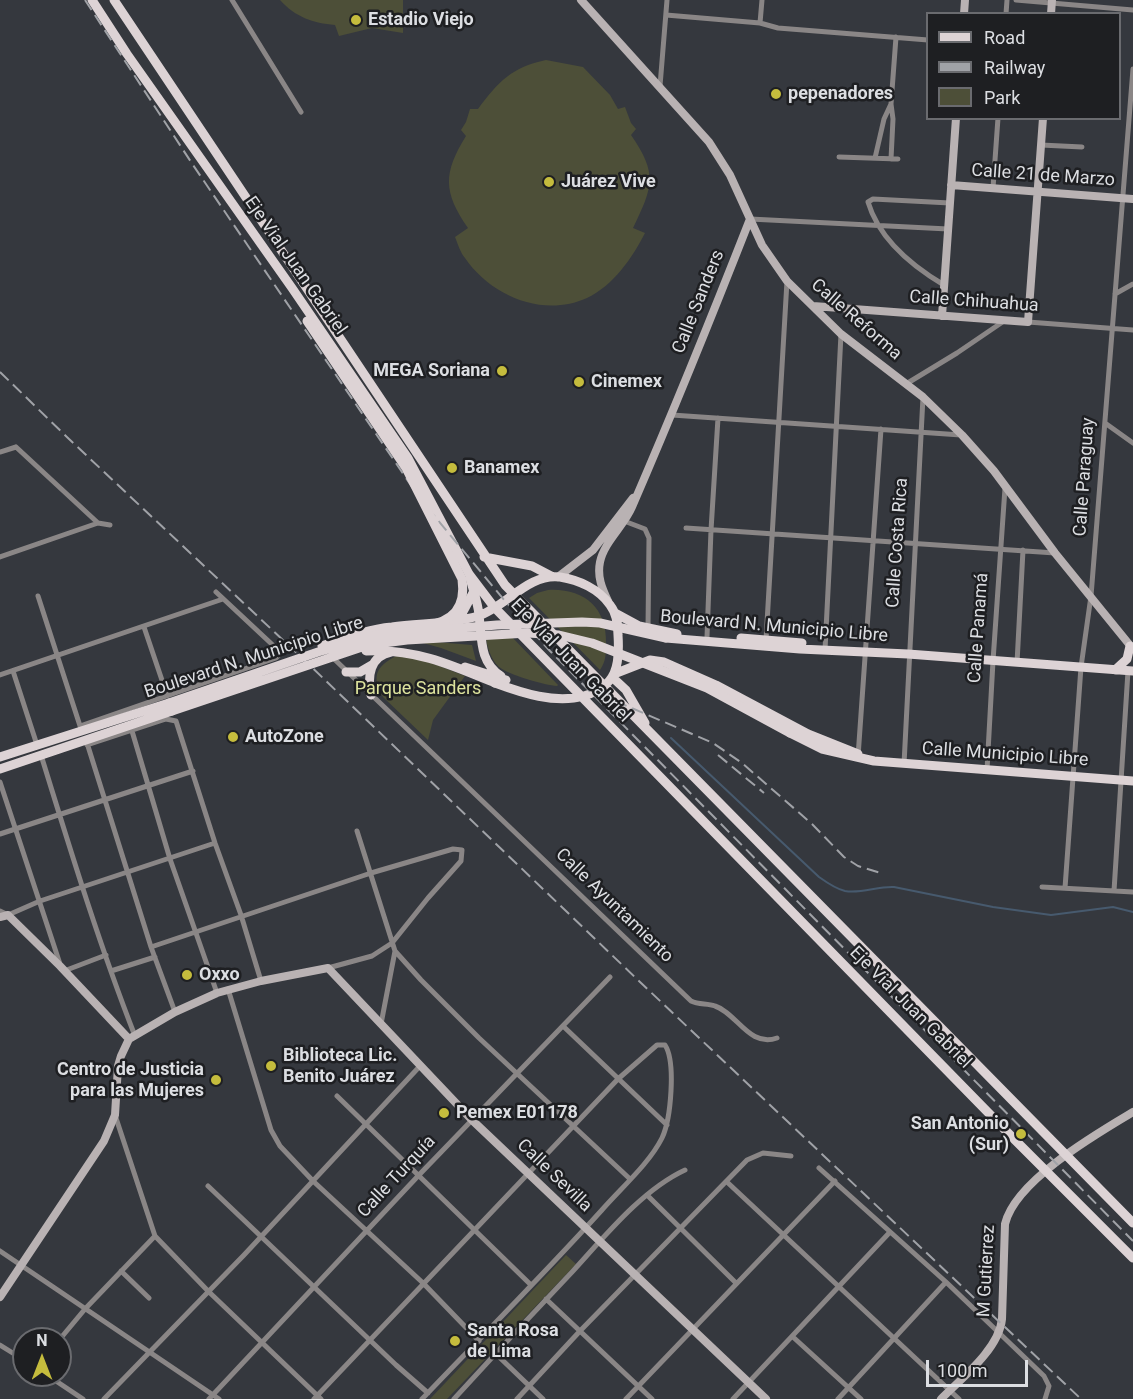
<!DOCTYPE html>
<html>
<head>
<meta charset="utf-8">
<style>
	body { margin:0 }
	#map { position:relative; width:1133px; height:1399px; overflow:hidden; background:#35383e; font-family:Roboto,sans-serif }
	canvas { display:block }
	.legend { position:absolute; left:926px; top:12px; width:195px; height:108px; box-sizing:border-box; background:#1e1f22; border:2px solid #6a6b6f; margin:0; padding:8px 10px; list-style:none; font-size:18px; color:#dcdee2 }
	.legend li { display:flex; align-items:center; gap:12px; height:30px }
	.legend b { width:30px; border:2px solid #6a6b6f }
	.north { position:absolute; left:12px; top:1327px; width:60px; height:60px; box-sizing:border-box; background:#1e1f22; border:2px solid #6a6b6f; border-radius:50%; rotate:0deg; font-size:16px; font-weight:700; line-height:24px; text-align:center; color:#dcdee2 }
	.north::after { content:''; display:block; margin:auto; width:21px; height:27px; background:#c5bc3d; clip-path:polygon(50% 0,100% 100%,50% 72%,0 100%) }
	.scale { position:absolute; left:926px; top:1360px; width:102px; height:27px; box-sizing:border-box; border:3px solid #dcdee2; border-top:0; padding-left:8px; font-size:18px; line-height:21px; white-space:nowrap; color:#dcdee2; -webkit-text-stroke:4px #1e1f22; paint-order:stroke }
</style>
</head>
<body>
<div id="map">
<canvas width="1133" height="1399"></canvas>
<ul class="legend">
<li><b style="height:8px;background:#ddd3d5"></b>Road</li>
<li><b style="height:8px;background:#a0a2a7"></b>Railway</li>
<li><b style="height:16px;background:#4d4f38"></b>Park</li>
</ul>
<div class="north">N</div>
<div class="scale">100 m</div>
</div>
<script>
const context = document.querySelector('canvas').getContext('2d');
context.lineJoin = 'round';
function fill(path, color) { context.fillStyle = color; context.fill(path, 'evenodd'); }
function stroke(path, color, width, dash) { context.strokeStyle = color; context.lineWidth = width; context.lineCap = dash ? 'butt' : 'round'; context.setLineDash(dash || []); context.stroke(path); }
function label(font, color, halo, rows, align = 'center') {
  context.font = font + ' Roboto,sans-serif'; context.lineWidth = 5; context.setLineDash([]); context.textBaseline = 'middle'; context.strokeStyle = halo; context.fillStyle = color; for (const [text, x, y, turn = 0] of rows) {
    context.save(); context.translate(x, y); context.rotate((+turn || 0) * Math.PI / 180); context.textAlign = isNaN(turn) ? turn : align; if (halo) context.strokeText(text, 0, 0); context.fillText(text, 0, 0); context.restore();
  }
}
fill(new Path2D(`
	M280,0H403V33L372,28L339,36L335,25C313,23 295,17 280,0Z
	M546,60L583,67L610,95L618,109L625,107L631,123L636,129L631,135C658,174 653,187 633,228L645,233C632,258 614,285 587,298C543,318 491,296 465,258C460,252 458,244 455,237L468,228C443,192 443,173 466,136L461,130L466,122L470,109H478C498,82 512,67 546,60Z
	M548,590C583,588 607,607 606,643C606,654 606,661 600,670L529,598L537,593Z
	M512,637L558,685L557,686C545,685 513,676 502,669C492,663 488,649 486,639Z
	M423,641L472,645L476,661L441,648L423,643Z
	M396,656L416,657L465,676L433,720L428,740L383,697C371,676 376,667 396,656Z
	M566,1255L576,1264L447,1399H430Z`), '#4d4f38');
stroke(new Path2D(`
	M671,738L819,877C826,882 836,889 845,891C861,894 878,886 894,887L993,907L1051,915L1113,907L1133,912`), '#475a6e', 2);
stroke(new Path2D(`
	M232,0L301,112
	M1016,0L1133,10
	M1006,14L1007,0
	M666,15L760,23L778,28L928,40
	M760,23L762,0
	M660,86L667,0
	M1041,145L1082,147
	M839,157L898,159
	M875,158L884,119L891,104
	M891,159L893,119L891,104L896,37
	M993,188L998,118
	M750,219L948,229
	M944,285C912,266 879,239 868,202L873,199L950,203
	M1115,294L1133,284
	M1028,322L1133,330
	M906,384L957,353L1004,321
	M672,415L961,435
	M1105,423L1133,443
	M16,447L98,523
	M0,452L16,447
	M624,521L645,529L649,538L648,628
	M686,528L1055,553
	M0,557L98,523L110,525
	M38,596L81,729
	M144,627L167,695
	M707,637L711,530L718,418
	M766,640L787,281
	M825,650L841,334
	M331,656L691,1001C699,1005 707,1003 715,1006C737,1013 749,1048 777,1038
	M1017,663L1023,550
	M13,671L37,745
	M0,675L223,599
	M80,726L276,658L279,655L277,649L216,592
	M132,731L170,859L217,993
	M87,743L151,947L175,1012
	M87,745L166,719L176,721L215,843L241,915L261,981
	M41,755C70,849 99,944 135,1036
	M858,757L881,429
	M904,764L923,397
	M987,770L993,661L1005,488
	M0,782L60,964
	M357,831L395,951L421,980L479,1038L630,1179
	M0,834L193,771
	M1042,887L1133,892
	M1065,888L1081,667L1091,596L1133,69
	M1114,891L1128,671
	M0,911L8,915L40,901L215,843
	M151,947L371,873L453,849L462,850L461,861L428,898L392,943L372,956L328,968
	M64,971L106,955
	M111,971L155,957
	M228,989L271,1130L280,1146L313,1181L423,1283L479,1341
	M381,1024L395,951
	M563,1026L667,1125
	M337,1096L531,1285
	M115,1115L155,1236L208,1291L321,1399
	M819,1168L946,1282L1044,1376L1049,1386L1045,1399
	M727,1182L959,1399
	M208,1186L396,1365L428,1393
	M647,1195L736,1283
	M0,1251L219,1399
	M121,1271L149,1298
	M546,1299L652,1399
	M793,1337L861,1399
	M60,1339L85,1309L155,1236
	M0,1345L24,1360
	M496,1354L543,1399
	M47,1375L83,1399
	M104,1399L244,1255L420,1066
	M209,1399L418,1176L610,977
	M314,1399L618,1079L657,1045H665C676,1062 671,1119 662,1138C649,1164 620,1189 601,1211C543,1275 482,1336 422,1399
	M454,1399C493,1356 533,1313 573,1271C605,1236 642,1190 685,1170
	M517,1399L580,1331L747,1160L763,1153L791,1156
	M626,1399L835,1181
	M733,1399L890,1232
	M838,1399L946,1282`), '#8a8686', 5);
stroke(new Path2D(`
	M581,0L709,142L730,175L762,245L787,281L841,334L923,397L962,435L994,471L1055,553L1133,649
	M964,14L965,0
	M1051,14L1052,0
	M951,185L1133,199
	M813,306L1028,322L1043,118
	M942,316L956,118
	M558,577L593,550L633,498
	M608,601C602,588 597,577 600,562C604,542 624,526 632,507C673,412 712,316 750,219
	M0,917L8,915L60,966L129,1039
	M0,1297L104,1141L115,1115L118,1066L121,1056L129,1039L175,1012L217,993L261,981L328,968L472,1120L766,1399
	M941,1399C962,1378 999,1349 1002,1319L1005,1224C1015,1181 1096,1134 1133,1112`), '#b9b2b3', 8);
stroke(new Path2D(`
	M92,0L127,54L292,288L408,458L469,574L494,607L1014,1139L1133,1258
	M114,0L505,585L1133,1223
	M484,557L532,566L553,577
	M470,578C473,590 478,603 479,615C482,638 479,662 501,676
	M615,613L639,626L677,634
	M459,619L473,593
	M666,638L800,649L908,654L1133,671
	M741,638L802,643
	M322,646C345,638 368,629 392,627C419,623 453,624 478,616C506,607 528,573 560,577C579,580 599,589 610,605C617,614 618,624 618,635C620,665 617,686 584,696C555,704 522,693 495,683
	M465,667L506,680
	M1115,670L1127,659L1130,646
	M346,672H360L372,665
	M614,674L650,660L664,662L716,685L808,734L858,754
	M612,677L626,690L645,723
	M371,695C367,676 370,656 391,652
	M790,733L822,749L874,761L1133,781
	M0,757L169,703
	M0,769L172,711`), '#ddd3d5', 9);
stroke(new Path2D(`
	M85,0L193,165L421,500L505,601L550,651L1133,1241
	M0,372L69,439L301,657L640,982L1081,1399
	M599,694L713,743L742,763L812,824L844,857L858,866L884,874
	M718,755L764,793`), '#a0a2a7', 2, [12, 6]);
stroke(new Path2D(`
	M307,321L406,468L462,579C466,608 453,622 424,626
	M366,651C414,648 452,665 495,683
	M169,703L318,652L375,635L497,625L582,622L600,623L666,638
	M172,711L368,645L407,640L528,633L559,635L592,643L707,688L790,733`), '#ddd3d5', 9);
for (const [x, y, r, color] of [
	[356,20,6,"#c5bc3d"],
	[776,94,6,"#c5bc3d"],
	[549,182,6,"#c5bc3d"],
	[502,371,6,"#c5bc3d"],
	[579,382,6,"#c5bc3d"],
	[452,468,6,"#c5bc3d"],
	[233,737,6,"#c5bc3d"],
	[187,975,6,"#c5bc3d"],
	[271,1066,6,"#c5bc3d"],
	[216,1080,6,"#c5bc3d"],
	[444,1113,6,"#c5bc3d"],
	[1021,1134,6,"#c5bc3d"],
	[455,1341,6,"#c5bc3d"]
]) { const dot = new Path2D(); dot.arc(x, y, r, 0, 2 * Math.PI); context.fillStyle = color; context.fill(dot); stroke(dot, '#1e1f22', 2); }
label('bold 18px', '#dcdee2', '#1e1f22', [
	["Estadio Viejo",368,20],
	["pepenadores",788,94],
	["Juárez Vive",561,182],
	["MEGA Soriana",490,371,"right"],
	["Cinemex",591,382],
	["Banamex",464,468],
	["AutoZone",245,737],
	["Oxxo",199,975],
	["Biblioteca Lic.",283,1056],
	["Benito Juárez",283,1077],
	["Centro de Justicia",204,1070,"right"],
	["para las Mujeres",204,1091,"right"],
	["Pemex E01178",456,1113],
	["San Antonio",1009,1124,"right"],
	["(Sur)",1009,1145,"right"],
	["Santa Rosa",467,1331],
	["de Lima",467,1352]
], 'left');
label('18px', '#dcdee2', '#1e1f22', [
	["Calle 21 de Marzo",1043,176,4],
	["Eje Vial Juan Gabriel",295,266,55],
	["Calle Sanders",699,302,-68],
	["Calle Chihuahua",974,302,4],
	["Calle Reforma",856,320,41],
	["Calle Paraguay",1085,477,-86],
	["Calle Costa Rica",898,543,-86],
	["Boulevard N. Municipio Libre",774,627,5],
	["Calle Panamá",979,628,-86],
	["Boulevard N. Municipio Libre",254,658,-18],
	["Eje Vial Juan Gabriel",570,661,46],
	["Calle Municipio Libre",1005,755,4],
	["Calle Ayuntamiento",614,906,44],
	["Eje Vial Juan Gabriel",910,1008,45],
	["Calle Sevilla",554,1176,44],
	["Calle Turquía",397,1177,-47],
	["M Gutierrez",987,1271,-87]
]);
label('18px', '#dde39d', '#1e1f22', [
	["Parque Sanders",418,689]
]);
</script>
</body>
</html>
